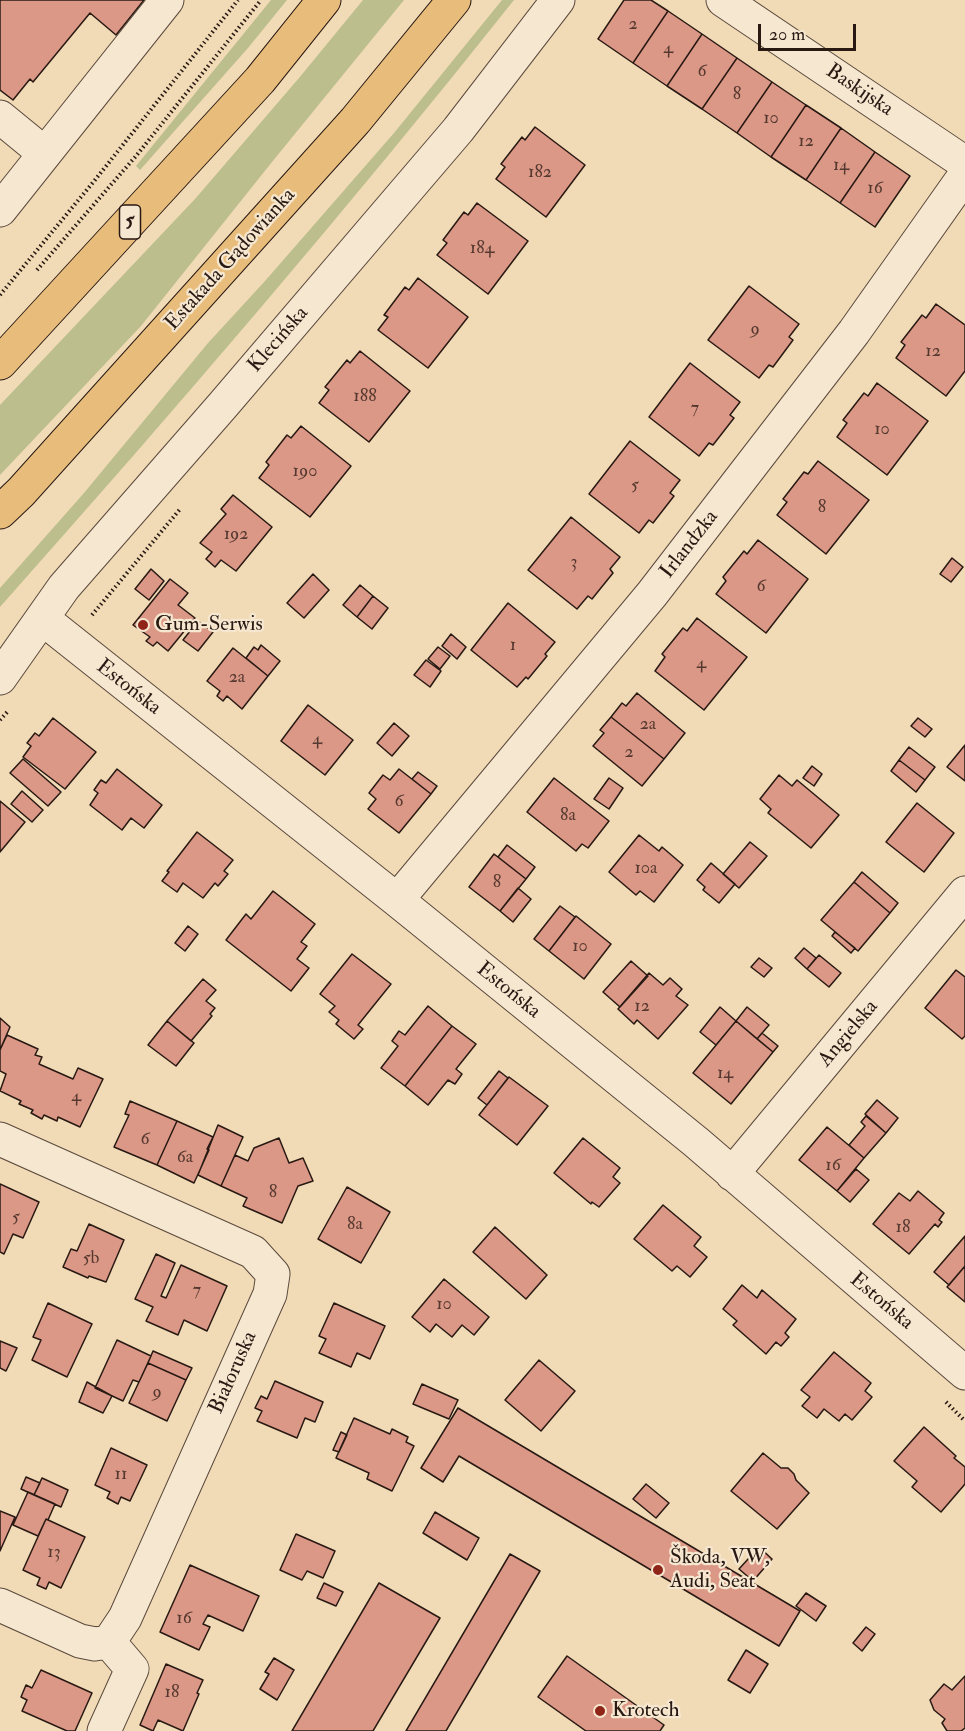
<!DOCTYPE html>
<html>
<head>
<meta charset="utf-8">
<style>
	body { margin:0 }
	#map { position:relative; width:965px; height:1731px; overflow:hidden; background:#f1dab6; font-family:"IM FELL Double Pica",serif }
	canvas { display:block }
	.scale { position:absolute; left:758px; top:24px; width:98px; height:27px; box-sizing:border-box; border:3px solid #281913; border-top:0; padding-left:8px; font-size:18px; line-height:21px; white-space:nowrap; color:#281913; -webkit-text-stroke:4px #f6e7d0; paint-order:stroke }
</style>
</head>
<body>
<div id="map">
<canvas width="965" height="1731"></canvas>
<div class="scale">20 m</div>
</div>
<script>
const context = document.querySelector('canvas').getContext('2d');
context.lineJoin = 'round';
function fill(path, color) { context.fillStyle = color; context.fill(path, 'evenodd'); }
function stroke(path, color, width, dash) { context.strokeStyle = color; context.lineWidth = width; context.lineCap = dash ? 'butt' : 'round'; context.setLineDash(dash || []); context.stroke(path); }
function label(font, color, halo, rows, align = 'center') {
  context.font = font + ' "IM FELL Double Pica",serif'; context.lineWidth = 4.5; context.setLineDash([]); context.textBaseline = 'middle'; context.strokeStyle = halo; context.fillStyle = color; for (const [text, x, y, turn = 0] of rows) {
    context.save(); context.translate(x, y); context.rotate((+turn || 0) * Math.PI / 180); context.textAlign = isNaN(turn) ? turn : align; if (halo) context.strokeText(text, 0, 0); context.fillText(text, 0, 0); context.restore();
  }
}
fill(new Path2D(`
	M271,0H287L248,48L140,170L136,166Z
	M363,0H404L272,162L141,326L0,475V405L195,199L299,78Z
	M502,0H514C349,208 176,409 0,607V588L84,493L208,343L265,281L394,133Z`), '#bcbf8d');
const building = new Path2D(`
	M0,0H144L116,35L90,13L33,82L30,79L13,100L0,90Z
	M624,0H651L668,11L633,63L598,39Z
	M668,11L702,34L667,86L633,63Z
	M702,34L737,58L702,109L667,86Z
	M737,58L772,82L737,133L702,109Z
	M772,82L806,105L771,157L737,133Z
	M806,105L841,128L806,180L771,157Z
	M535,127L585,165L546,217L496,179L505,167L501,164L522,137L525,140Z
	M841,128L875,152L840,203L806,180Z
	M875,152L910,176L875,227L840,203Z
	M477,203L528,241L488,294L437,255L447,243L443,240L464,212L468,215Z
	M418,278L468,317L428,368L378,330L388,317L384,315L405,287L409,290Z
	M749,286L799,324L789,337L793,340L773,367L769,365L759,378L708,340Z
	M936,304L965,325V371L946,396L896,358L905,345L901,342L922,315L926,318Z
	M360,351L410,391L369,442L319,403L329,390L325,387L347,360L350,363Z
	M690,363L740,402L730,415L734,418L713,445L709,443L699,456L649,417Z
	M877,383L928,421L887,475L837,437L847,423L843,420L864,393L868,396Z
	M301,426L351,466L310,517L259,478L269,465L266,462L287,435L291,438Z
	M630,441L680,480L670,493L674,496L653,523L649,520L639,533L589,494Z
	M818,461L869,500L826,554L777,515L787,502L783,499L804,472L808,474Z
	M233,495L272,527L236,571L221,560L215,567L206,559L212,552L200,543L226,514L221,509Z
	M571,517L620,557L610,569L613,573L592,599L588,596L577,609L528,570Z
	M758,540L808,579L766,633L716,594L726,581L723,577L744,551L747,554Z
	M952,558L963,567L951,582L940,574Z
	M151,569L164,581L149,600L135,589Z
	M313,574L329,590L304,618L287,603Z
	M170,579L188,593L178,605L195,618L168,651L157,642L153,646L146,641L150,637L133,625Z
	M360,585L373,596L357,617L343,605Z
	M373,596L388,608L372,629L357,617Z
	M508,603L555,642L545,654L547,656L528,679L526,677L517,687L471,650Z
	M697,618L747,657L704,710L655,671L665,657L662,654L683,628L687,631Z
	M198,621L213,632L198,651L183,640Z
	M451,634L466,647L457,659L442,646Z
	M261,645L280,661L268,676L246,658L254,647L258,650Z
	M438,647L450,656L440,669L428,659Z
	M233,648L268,676L242,709L227,696L223,701L217,696L220,691L207,681Z
	M426,660L441,671L430,687L414,675Z
	M637,693L685,733L664,759L611,717L622,703L626,706Z
	M308,705L353,740L325,775L281,741Z
	M611,717L664,759L642,786L593,746L604,733L600,730Z
	M53,718L96,752L65,789L23,757L31,746L27,743L35,733L39,736Z
	M918,718L932,729L925,737L911,726Z
	M394,723L409,736L392,756L377,743Z
	M965,745V781L947,767Z
	M909,747L935,767L925,780L899,760Z
	M23,759L61,792L48,806L10,773Z
	M899,760L925,780L916,792L891,771Z
	M812,766L822,774L814,786L803,778Z
	M117,769L162,805L144,828L131,818L122,830L90,805L98,793L94,790L101,780L106,783Z
	M399,769L431,794L399,833L368,809L376,799L369,793L383,775L390,780Z
	M418,772L437,786L431,794L412,779Z
	M779,775L792,786L797,780L839,815L811,848L768,813L771,809L760,799Z
	M554,778L609,821L588,848L582,844L576,851L527,812Z
	M609,778L623,788L609,809L594,799Z
	M22,791L43,810L32,822L11,804Z
	M0,801L25,822L0,852Z
	M917,803L954,833L924,872L886,842Z
	M197,832L233,860L224,871L228,874L218,886L215,883L203,898L183,883L177,892L162,881L169,872L167,871Z
	M639,835L659,851L662,847L683,865L654,902L640,891L636,895L609,872Z
	M750,842L767,856L739,888L723,874Z
	M507,845L535,867L526,879L498,857Z
	M494,854L526,879L500,911L469,887Z
	M711,863L735,884L719,903L703,890L705,887L697,880Z
	M862,872L898,903L890,913L854,882Z
	M854,882L890,913L858,951L821,920Z
	M518,888L531,899L513,922L500,911Z
	M273,891L315,924L301,942L307,946L297,959L309,968L291,991L226,940L246,914L251,919Z
	M560,906L575,917L549,951L534,939Z
	M576,916L611,944L584,979L549,951Z
	M188,926L198,934L185,951L175,943Z
	M835,932L855,948L851,953L832,936Z
	M804,948L816,958L807,969L795,958Z
	M352,954L391,984L358,1025L363,1029L354,1039L336,1024L339,1020L329,1012L335,1006L320,994Z
	M819,955L841,973L829,987L807,969Z
	M759,958L772,968L764,977L751,967Z
	M631,961L648,976L620,1007L603,992Z
	M956,970L965,977V1036L962,1039L925,1008Z
	M649,973L663,985L670,978L682,989L676,996L688,1005L658,1039L637,1020L634,1024L618,1009Z
	M203,979L216,990L206,1001L215,1008L210,1014L212,1016L191,1041L167,1021Z
	M428,1006L452,1026L405,1086L381,1068L398,1046L392,1041L399,1031L405,1035Z
	M720,1007L736,1021L716,1045L700,1032Z
	M747,1007L769,1025L757,1039L736,1021Z
	M0,1018L10,1027L0,1050Z
	M167,1021L194,1043L176,1066L148,1045Z
	M736,1021L773,1052L731,1104L693,1073Z
	M452,1026L476,1044L456,1069L462,1074L455,1084L448,1080L428,1105L405,1086Z
	M762,1033L778,1046L773,1052L757,1039Z
	M7,1035L38,1049L35,1055L42,1057L39,1064L73,1079L78,1068L103,1079L80,1127L58,1117L57,1121L44,1115L42,1119L31,1113L33,1110L19,1104L21,1101L0,1091L6,1074L0,1071V1050Z
	M499,1071L508,1078L487,1105L478,1098Z
	M509,1077L548,1106L517,1145L479,1115Z
	M877,1100L898,1118L886,1133L865,1114Z
	M130,1101L177,1121L157,1165L114,1147L129,1115L125,1114Z
	M866,1116L886,1133L864,1158L849,1145L865,1126L861,1122Z
	M177,1121L213,1137L207,1149L209,1150L194,1183L157,1165Z
	M218,1125L243,1137L221,1186L198,1175Z
	M827,1127L864,1158L837,1191L799,1160Z
	M279,1138L289,1163L303,1158L313,1181L298,1186L282,1223L243,1206L247,1198L221,1186L235,1155L248,1161L254,1148Z
	M583,1138L620,1168L613,1177L620,1183L599,1207L592,1202L591,1204L554,1173Z
	M856,1169L869,1180L850,1202L837,1191Z
	M0,1184L39,1202L23,1238L13,1234L4,1254L0,1252Z
	M347,1187L390,1212L361,1263L318,1239Z
	M918,1191L944,1213L939,1220L942,1222L938,1227L935,1224L909,1254L873,1224L899,1193L910,1201Z
	M663,1205L701,1237L694,1246L707,1257L690,1277L677,1266L672,1271L634,1239Z
	M89,1224L124,1240L106,1282L89,1276L88,1278L63,1267L71,1249L77,1251Z
	M495,1227L547,1275L526,1299L473,1252Z
	M965,1236V1266L949,1285L934,1272Z
	M156,1254L175,1263L161,1296L166,1298L181,1265L227,1286L207,1331L184,1320L178,1335L146,1321L153,1307L135,1299Z
	M965,1266V1302L947,1287Z
	M444,1279L489,1317L474,1335L462,1325L452,1337L436,1324L430,1332L412,1317Z
	M742,1285L757,1298L762,1290L796,1319L785,1333L789,1337L781,1346L776,1342L766,1354L733,1325L737,1321L723,1309Z
	M48,1303L92,1324L67,1377L32,1360L41,1340L33,1337Z
	M334,1303L385,1326L370,1359L357,1353L351,1367L319,1353L326,1339L319,1336Z
	M117,1340L151,1356L139,1382L133,1380L123,1401L95,1388Z
	M0,1341L17,1348L6,1371L0,1368Z
	M153,1351L192,1368L186,1380L148,1363Z
	M834,1352L871,1383L865,1391L872,1397L852,1420L845,1414L839,1421L824,1409L817,1418L802,1406L810,1397L801,1390Z
	M539,1360L575,1391L541,1431L505,1400Z
	M148,1363L186,1380L167,1421L129,1403Z
	M275,1381L323,1402L315,1422L305,1418L297,1438L257,1421L262,1411L255,1408L261,1396L267,1399Z
	M87,1382L112,1396L103,1413L79,1402Z
	M422,1384L458,1400L449,1419L413,1404Z
	M458,1408L800,1611L779,1646L459,1456L443,1482L421,1468Z
	M354,1418L390,1434L392,1429L408,1437L406,1442L414,1446L392,1491L367,1479L369,1473L336,1458Z
	M924,1427L956,1456L954,1458L965,1467V1484L941,1512L912,1487L917,1481L894,1461Z
	M341,1432L347,1435L339,1452L333,1450Z
	M111,1448L147,1465L130,1501L121,1497L118,1504L107,1498L110,1492L95,1485Z
	M763,1453L781,1468H788L794,1474L796,1480L809,1493L777,1529L731,1491Z
	M26,1477L40,1483L34,1495L21,1489Z
	M42,1478L68,1490L61,1507L34,1495Z
	M646,1484L669,1503L656,1518L633,1499Z
	M28,1492L55,1504L48,1520L46,1519L38,1536L13,1525Z
	M0,1511L15,1517L0,1551Z
	M435,1512L479,1538L467,1560L423,1533Z
	M46,1519L85,1537L61,1588L49,1582L46,1589L37,1585L40,1578L23,1570Z
	M296,1534L335,1551L323,1578L307,1571L302,1580L280,1570Z
	M759,1547L772,1559L753,1581L739,1569Z
	M510,1554L540,1571L446,1731H406Z
	M190,1565L259,1596L243,1631L208,1615L203,1624L210,1627L199,1650L160,1632Z
	M324,1583L343,1592L336,1606L317,1598Z
	M379,1583L440,1618L373,1731H292Z
	M806,1593L826,1606L816,1621L796,1606Z
	M866,1627L875,1634L862,1651L853,1643Z
	M746,1650L768,1664L750,1693L728,1680Z
	M567,1656L664,1725L660,1731H586L538,1697Z
	M274,1658L294,1670L277,1700L260,1689L269,1674L265,1672Z
	M166,1664L203,1680L197,1693L199,1694L183,1731L158,1720L153,1731L140,1725Z
	M41,1670L92,1693L75,1731H67L22,1711L27,1700L21,1697L26,1685L32,1688Z
	M965,1676V1728L961,1731H947L942,1723L945,1719L934,1710L930,1700L944,1684L952,1690Z`);
fill(building, '#dc9886');
stroke(building, '#281913', 1.5);
const minor = new Path2D(`
	M723,0L965,163
	M0,117L44,153
	M0,210L167,0
	M43,619L397,900L696,1142L965,1373
	M0,678L64,587L223,405L458,130L558,0
	M397,900L652,594L854,332L965,175
	M0,1139L253,1252L273,1274L270,1294L125,1618L109,1642L95,1644L80,1641L0,1605
	M732,1174L965,893
	M104,1731L132,1669L109,1642`);
const major = new Path2D(`
	M0,363L260,80L324,0
	M0,512L21,492L355,121L454,0`);
stroke(minor, '#5a493c', 35);
stroke(major, '#281913', 35);
stroke(new Path2D(`
	M37,270L136,156L261,0
	M0,295L95,180L238,0
	M92,615L181,508
	M0,720L9,710
	M946,1402L965,1421`), '#281913', 4, [1.5, 3]);
stroke(minor, '#f6e7d0', 33);
stroke(major, '#e8bd7b', 33);
for (const [x, y, r, color] of [
	[143,625,6,"#8f2418"],
	[658,1570,6,"#8f2418"],
	[600,1711,6,"#8f2418"]
]) { const dot = new Path2D(); dot.arc(x, y, r, 0, 2 * Math.PI); context.fillStyle = color; context.fill(dot); stroke(dot, '#f6e7d0', 2); }
label('18px', '#553930', null, [
	["2",633,25],
	["4",668,49],
	["6",702,72],
	["8",737,95],
	["10",771,119],
	["12",806,142],
	["14",841,166],
	["182",540,173],
	["16",875,189],
	["184",482,249],
	["9",755,330],
	["12",933,352],
	["188",365,397],
	["7",695,409],
	["10",882,430],
	["190",305,472],
	["5",635,486],
	["8",822,508],
	["192",236,535],
	["3",574,563],
	["6",761,587],
	["1",513,646],
	["4",701,664],
	["2a",237,678],
	["2a",648,725],
	["4",317,740],
	["2",629,753],
	["6",399,802],
	["8a",568,816],
	["10a",646,869],
	["8",497,883],
	["10",580,947],
	["12",642,1007],
	["14",725,1074],
	["4",76,1097],
	["6",145,1140],
	["6a",185,1158],
	["16",833,1166],
	["8",273,1193],
	["5",16,1218],
	["8a",355,1225],
	["18",903,1228],
	["5b",91,1259],
	["7",197,1291],
	["10",444,1305],
	["9",157,1393],
	["11",121,1475],
	["13",54,1553],
	["16",184,1619],
	["18",172,1693]
]);
for (const [x, y, w] of [
	[130,222,21]
]) { const box = new Path2D(); box.roundRect(x - w / 2, y - 17, w, 34, 4.5); context.fillStyle = '#f6e7d0'; context.fill(box); stroke(box, '#281913', 1.5); }
label('bold 20px', '#281913', null, [
	["5",130,222]
]);
label('21px', '#281913', '#f6e7d0', [
	["Baskijska",859,91,34],
	["Estakada Gądowianka",231,260,-48],
	["Klecińska",279,340,-49],
	["Irlandzka",690,545,-52],
	["Estońska",128,688,38],
	["Estońska",508,991,39],
	["Angielska",849,1034,-50],
	["Estońska",881,1302,40],
	["Białoruska",234,1373,-66]
]);
label('21px', '#281913', '#f6e7d0', [
	["Gum-Serwis",155,625],
	["Škoda, VW,",670,1558],
	["Audi, Seat",670,1582],
	["Krotech",612,1711]
], 'left');
</script>
</body>
</html>
